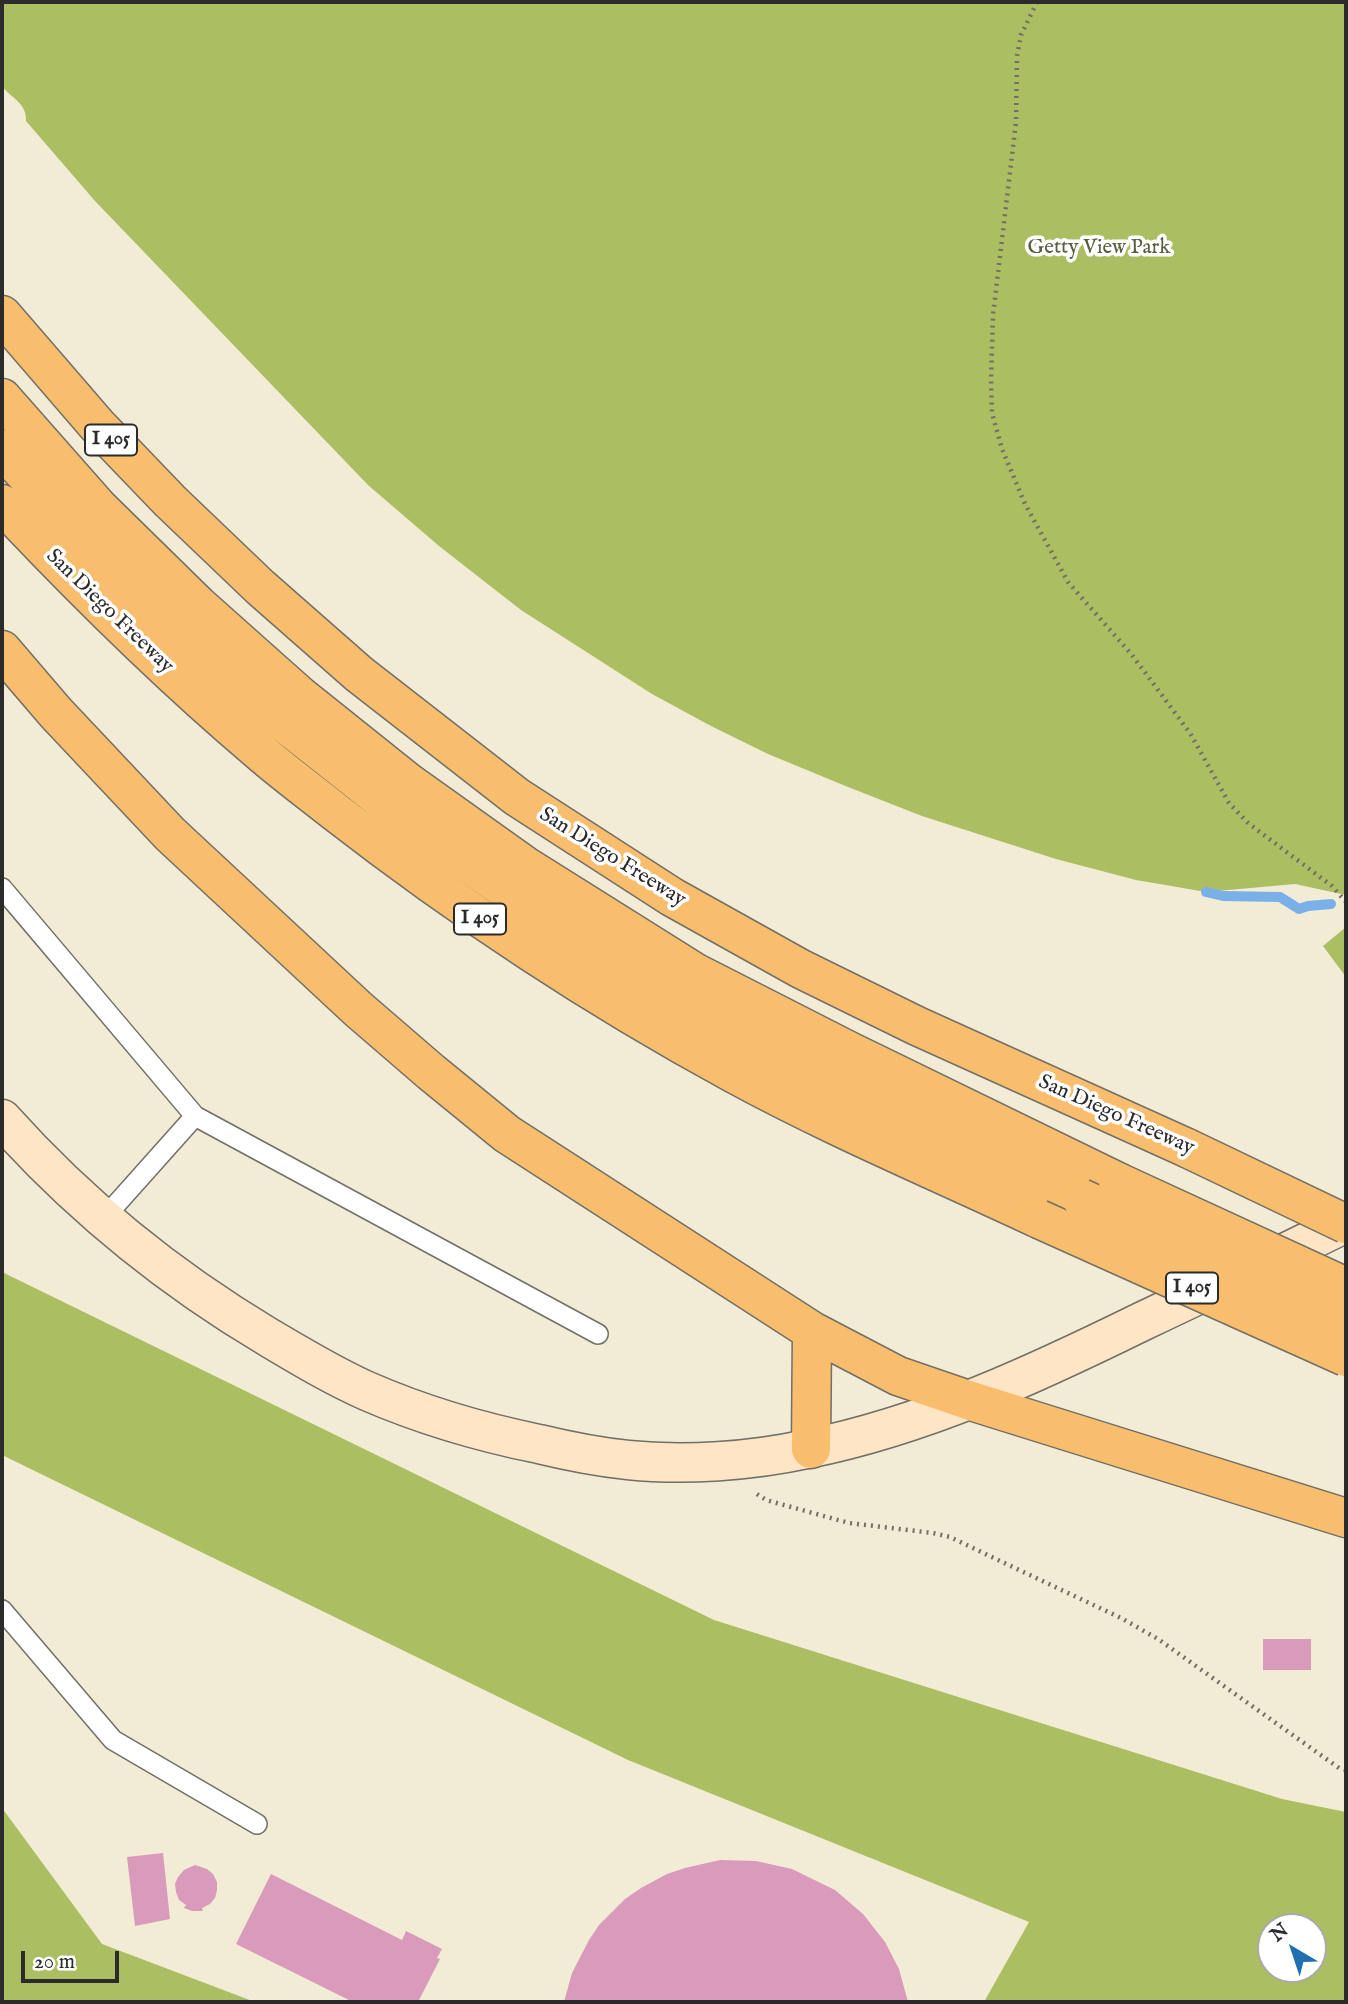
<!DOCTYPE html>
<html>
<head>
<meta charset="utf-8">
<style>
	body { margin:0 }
	#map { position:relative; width:1348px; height:2004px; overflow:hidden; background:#f2ecd6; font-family:"IM FELL English",serif }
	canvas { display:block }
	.frame { position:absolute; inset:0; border:4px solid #2b2b2b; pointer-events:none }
	.north { position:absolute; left:1257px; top:1913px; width:70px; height:70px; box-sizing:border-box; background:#fff; border:2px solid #aaa; border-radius:50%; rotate:321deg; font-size:19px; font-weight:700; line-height:28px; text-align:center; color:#2b2b2b }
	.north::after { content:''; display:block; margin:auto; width:24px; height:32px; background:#1f6fb2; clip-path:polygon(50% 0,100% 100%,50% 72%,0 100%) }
	.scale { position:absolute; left:21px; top:1951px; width:98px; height:32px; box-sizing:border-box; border:4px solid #2b2b2b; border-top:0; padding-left:9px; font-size:21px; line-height:24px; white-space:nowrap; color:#2b2b2b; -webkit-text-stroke:5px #fff; paint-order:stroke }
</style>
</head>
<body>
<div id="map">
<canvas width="1348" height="2004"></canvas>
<div class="frame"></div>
<div class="north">N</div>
<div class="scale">20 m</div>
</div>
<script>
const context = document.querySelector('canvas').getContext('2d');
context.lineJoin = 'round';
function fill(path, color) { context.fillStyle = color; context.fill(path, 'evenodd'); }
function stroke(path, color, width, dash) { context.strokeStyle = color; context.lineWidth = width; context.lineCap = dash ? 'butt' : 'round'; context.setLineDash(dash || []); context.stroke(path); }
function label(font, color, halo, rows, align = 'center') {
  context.font = font + ' "IM FELL English",serif'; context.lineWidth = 7; context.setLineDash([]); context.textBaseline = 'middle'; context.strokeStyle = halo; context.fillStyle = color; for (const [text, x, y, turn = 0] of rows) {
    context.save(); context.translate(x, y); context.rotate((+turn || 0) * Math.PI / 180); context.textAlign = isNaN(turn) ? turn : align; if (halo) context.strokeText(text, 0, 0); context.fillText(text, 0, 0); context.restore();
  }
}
fill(new Path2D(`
	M2,2H1346V895L1295,884L1206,892L1136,880L1056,859L922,816L848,787L768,754L711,726L652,694L521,610L439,546L368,485L95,201L26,121C27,103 12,99 2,86Z
	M1346,927V977L1323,946Z
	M2,1272L714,1620L1282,1799L1346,1812V2002H984L1029,1922L628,1760L2,1455ZM1313,1927V1969H1271V1927Z
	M2,1808L102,1944L255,2002H2Z`), '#abbe61');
stroke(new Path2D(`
	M1206,892L1223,896L1280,897L1299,909L1308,906L1331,904`), '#7ab0e8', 10);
fill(new Path2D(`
	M1263,1639H1311V1670H1263Z
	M163,1853L170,1919L135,1926L127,1857Z
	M720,1860L756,1861L792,1869L835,1890L863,1914L885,1942L899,1969L908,2002H564L572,1973L589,1940L599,1925L625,1899L641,1888L667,1874L685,1868Z
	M195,1865L207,1869L213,1874L217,1882V1890L215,1898L210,1904L202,1908L203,1911H192L184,1908L186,1905L179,1900L176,1892L175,1884L178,1877L184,1870Z
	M271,1874L402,1940L406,1931L442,1949L437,1958L440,1959L418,2002H353L236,1944Z`), '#d99abc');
const lane = new Path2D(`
	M2,888L195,1116
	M104,1218L195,1116L598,1334
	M2,1610L113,1740L257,1824`);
const secondary = new Path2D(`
	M2,1119C79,1205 169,1278 268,1337C300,1356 333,1376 367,1391C422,1415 480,1432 539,1444C568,1451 598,1457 628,1460C685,1466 752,1461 807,1449C926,1425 1035,1374 1143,1321C1211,1289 1279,1256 1346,1223`);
const highway = new Path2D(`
	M2,315L97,425L170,501L260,587L359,674L517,797L672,897L801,969L917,1026L1187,1148
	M2,398L99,508L198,605L299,695L409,783L524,865L696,973L849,1051L1118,1182
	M2,449L130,586L267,709L419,829L610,962L713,1022L904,1117L1081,1198
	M2,504C84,591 168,674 259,751C283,772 309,791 334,811C460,909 593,997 733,1073C832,1127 937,1171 1039,1219
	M2,650L56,713L170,834L358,1009L431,1072L507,1134L812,1331L898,1376L971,1401L1346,1518
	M811,1449L812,1331`);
stroke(lane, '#716f67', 22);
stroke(secondary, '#716f67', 41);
stroke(highway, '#716f67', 41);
stroke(new Path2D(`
	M1037,2L1021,35L1017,56L1016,122L993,315L991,380L992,413L1002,449L1025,504L1068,582L1132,655L1190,733L1229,803L1248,823L1332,886L1346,902
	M757,1494L766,1500L849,1523L933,1533L950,1537L998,1560L1121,1618L1158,1639L1339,1768L1346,1770`), '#716f67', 4.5, [2, 5]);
stroke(lane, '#fff', 19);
stroke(secondary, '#fde5c5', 38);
stroke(highway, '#f9be6d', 38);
const highwayBridge = new Path2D(`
	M1187,1148L1346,1224
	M1118,1182L1346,1287
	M1081,1198L1346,1318
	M1039,1219L1346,1357`);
stroke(highwayBridge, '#716f67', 41, []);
stroke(highwayBridge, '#f9be6d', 38);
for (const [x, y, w] of [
	[111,440,52],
	[480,919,52],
	[1192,1288,52]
]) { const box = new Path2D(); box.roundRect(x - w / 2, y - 15.5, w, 31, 5); context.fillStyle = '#fff'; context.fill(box); stroke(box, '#2b2b2b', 2); }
label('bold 19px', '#2b2b2b', null, [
	["I 405",111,440],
	["I 405",480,919],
	["I 405",1192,1288]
]);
label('21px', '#585e3e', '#fff', [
	["Getty View Park",1099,249]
]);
label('21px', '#2b2b2b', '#fff', [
	["San Diego Freeway",109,612,44],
	["San Diego Freeway",612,858,32],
	["San Diego Freeway",1116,1116,24]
]);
</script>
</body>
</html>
